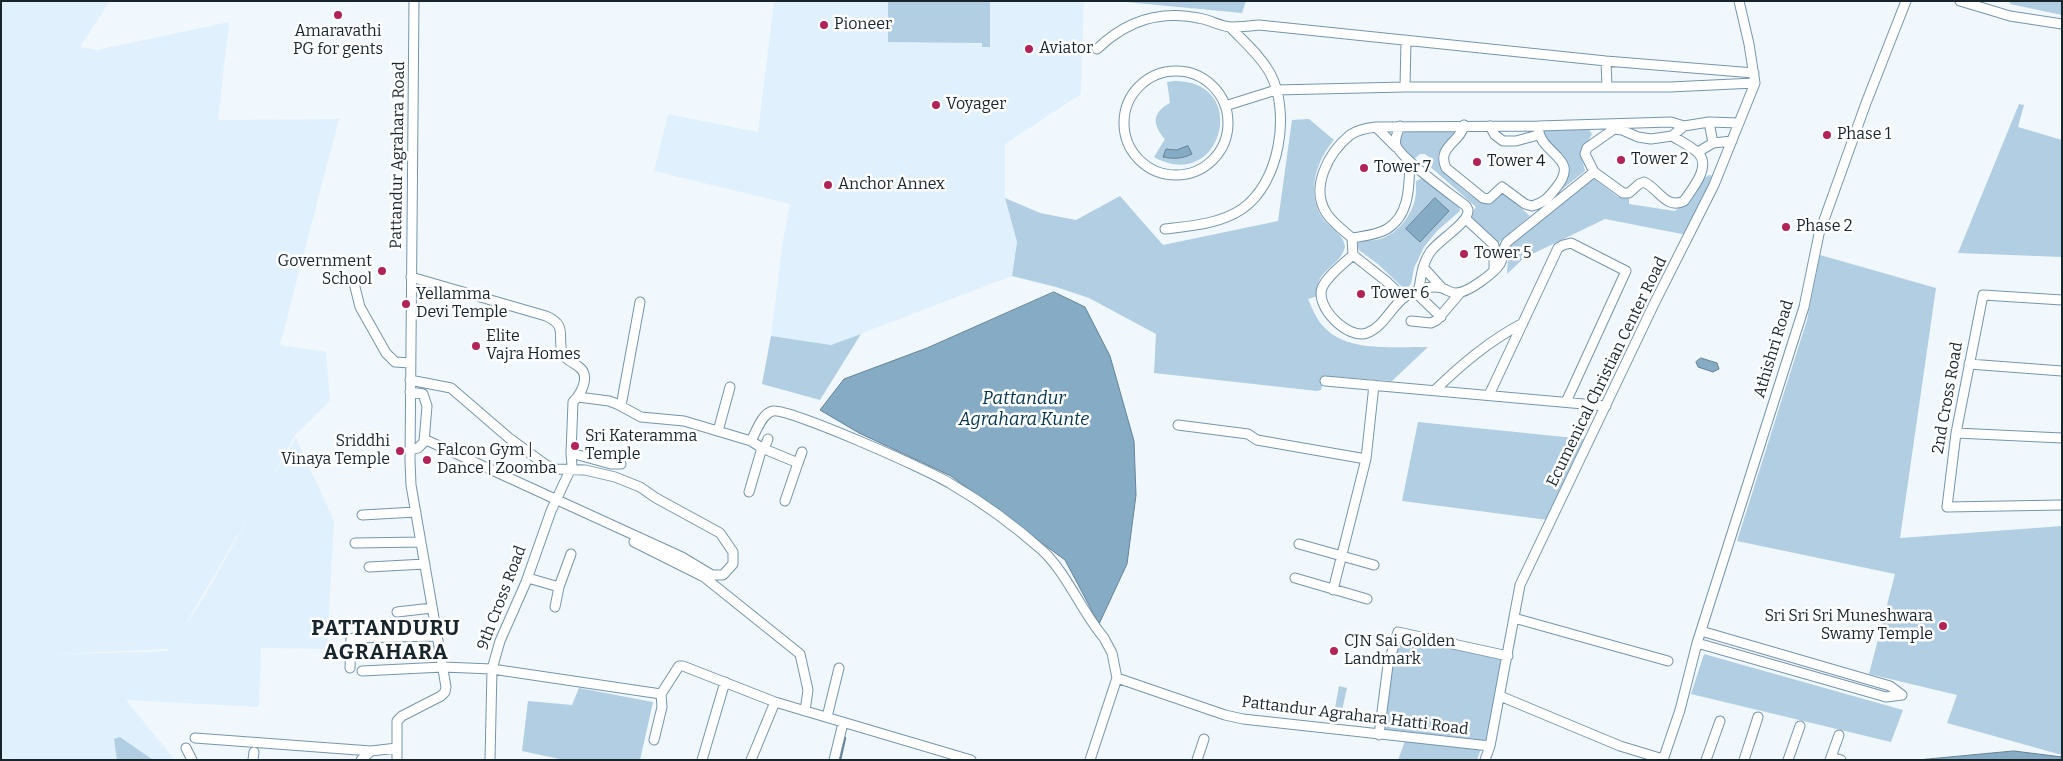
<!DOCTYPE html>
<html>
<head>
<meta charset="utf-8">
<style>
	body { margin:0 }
	#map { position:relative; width:2063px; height:761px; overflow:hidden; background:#f1f8fd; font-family:Bitter,serif }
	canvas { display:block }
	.frame { position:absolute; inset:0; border:2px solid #18252d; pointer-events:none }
</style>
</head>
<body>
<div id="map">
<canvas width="2063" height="761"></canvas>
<div class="frame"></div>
</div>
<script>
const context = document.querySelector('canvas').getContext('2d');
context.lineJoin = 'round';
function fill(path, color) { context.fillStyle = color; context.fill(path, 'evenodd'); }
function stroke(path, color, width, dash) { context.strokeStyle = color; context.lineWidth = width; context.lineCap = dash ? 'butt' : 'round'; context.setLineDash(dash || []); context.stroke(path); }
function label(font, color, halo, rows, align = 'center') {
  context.font = font + ' Bitter,serif'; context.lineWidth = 5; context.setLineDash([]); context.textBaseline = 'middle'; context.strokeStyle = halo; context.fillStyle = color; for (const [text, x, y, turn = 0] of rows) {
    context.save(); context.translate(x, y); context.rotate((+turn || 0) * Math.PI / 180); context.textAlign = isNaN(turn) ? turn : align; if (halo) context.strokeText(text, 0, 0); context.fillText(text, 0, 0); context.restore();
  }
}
fill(new Path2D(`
	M1,1H110L80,47L97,50L229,22L218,120L339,119L280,345L326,352L330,401L296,434L269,481L296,438L334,521L327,649L261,648L259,707L126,700L175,760H1ZM254,507L204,597L187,623V622ZM169,649L168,651L36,655Z
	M774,1H1084L1081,94L1005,144V198L1017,242L1012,276L831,345L771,336L783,241L790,204L654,171L668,114L758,132Z`), '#e0f0fc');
fill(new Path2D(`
	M888,1H990V47H982V43L888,42Z
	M1115,1H1246L1242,13Z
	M2010,1H2062V15L2010,4Z
	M1174,81C1252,80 1222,195 1154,157L1165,139C1152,125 1152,112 1170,103L1167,82Z
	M2019,104L2024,105L2018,127L2062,140V257L1958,253Z
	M1309,119L1334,140C1316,160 1305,196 1324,220C1331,229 1344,235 1345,247C1340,268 1313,269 1318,296L1308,299C1313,310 1317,321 1326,329C1350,353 1397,346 1428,347L1392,381L1325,376L1321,390L1317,391L1154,373L1156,334L1089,298L1056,287L1012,276L1017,242L1005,198L1040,213L1076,220L1120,196L1163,245L1278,221L1292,120Z
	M1588,128L1592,134L1581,154L1585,171L1552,197C1578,165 1575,164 1544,139V129Z
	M1405,130H1450L1455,134C1450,140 1440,148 1438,156C1436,168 1476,204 1487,203C1494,203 1498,196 1504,193L1530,216L1498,243L1471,218V214L1476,207L1426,163L1430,158L1425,154H1420L1413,160L1400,146L1401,138Z
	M1709,175L1714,176L1687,235L1605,219L1524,258L1507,274L1509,245L1587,182L1594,179L1618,197H1629V204L1675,211L1697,192L1703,179Z
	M1424,177L1459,207L1460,211L1437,231L1424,247L1414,268L1411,284L1408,287L1403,288L1379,265L1359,250L1357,244C1362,239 1369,241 1375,240C1397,237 1414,214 1416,193C1416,189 1416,185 1416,181Z
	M1820,255L1936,288L1900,538L2062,526V755L1947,723L1957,695L1869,674L1895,574L1737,541L1807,320Z
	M861,334L820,400L762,384L771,336L831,345Z
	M1418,422L1584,439L1548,520L1402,501Z
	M1399,637L1503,660L1487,743L1384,730L1391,667Z
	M1704,654L1903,710L1891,742L1691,694Z
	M1339,686L1347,688L1341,715L1334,713Z
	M579,688L653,702L640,760H564L522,751L528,701L572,705Z
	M120,737L153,760H117L114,739Z
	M1405,741L1481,749L1477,760H1398Z`), '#b1cee3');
const water = new Path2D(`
	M1188,146L1192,154C1182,159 1173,159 1163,157L1166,149L1176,150Z
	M1435,198L1449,211L1420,242L1406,229Z
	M1054,292L1085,307L1110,356L1134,441L1136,495L1127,564L1099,624L1065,560L951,476L859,433L820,410L844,379L927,348Z
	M1701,358L1717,363L1719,369L1713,372L1698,367L1696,362Z
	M2014,751L2062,757V760H1918Z`);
fill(water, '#85abc5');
stroke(water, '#648397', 1);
stroke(new Path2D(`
	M840,760L845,738`), '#648397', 2.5);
const minor = new Path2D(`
	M1960,1L2010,16L2062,24
	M1406,40L1405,87H1670L1755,83
	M1097,49C1127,20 1161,9 1203,19C1212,21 1222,27 1232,27C1241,27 1250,26 1259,25L1606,61L1754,73
	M1606,61L1607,87
	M1124 123a52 52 0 1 1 104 0a52 52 0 1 1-104 0Z
	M1225,106L1276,90L1405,87
	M1709,122L1713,143
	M1464,125C1461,142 1436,147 1446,168L1483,198L1489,199L1502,187L1525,204L1532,206C1544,203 1549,197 1556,188C1582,156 1539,156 1538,126
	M1400,126C1398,132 1394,139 1396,145C1399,157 1453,196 1466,206L1468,210C1469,223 1440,239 1431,251C1423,262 1421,275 1419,289
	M1490,126L1495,135L1503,141H1516L1538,135
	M1376,127L1396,147
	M1672,136C1680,141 1693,147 1699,154C1711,168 1691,190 1684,201C1666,210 1658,188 1644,182L1639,184L1629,193H1623L1594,172L1585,154L1587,148L1614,129L1622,130L1638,137L1651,139L1672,136L1684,126L1709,122L1739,123
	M1698,152L1713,143L1732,141
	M1594,172L1507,242C1502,249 1504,257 1500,264C1494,273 1468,293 1456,293C1450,293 1448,290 1442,288C1430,285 1416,290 1406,296C1392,305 1384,327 1367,333C1348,340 1315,307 1322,288C1327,276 1343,264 1353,255L1352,238C1344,231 1333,223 1327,214C1309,188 1329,152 1350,135C1357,130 1367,128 1376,127L1538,126L1671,122L1684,126
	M1466,219L1494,245V269
	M1165,229C1191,226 1220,224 1242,209C1280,183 1291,112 1270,73C1260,55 1244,42 1230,27
	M1352,238C1363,236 1377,235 1387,229C1410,215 1409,186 1410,162
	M1353,255L1386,281L1404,298
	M1423,267L1442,288
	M411,277L546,316C569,326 556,337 563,355C568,361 574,363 579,367C591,376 581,394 573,402L571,453L611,464H621
	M353,279L360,307L386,353L395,362L410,363
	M1415,292L1441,317
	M2062,300L1983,295L1956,433L1947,507L2062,505
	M1411,321L1431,323L1437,320L1460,293
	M1969,364L2062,371
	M410,380L451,388L509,438L546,465L556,469L585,470L615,477L640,487L656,498L720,533L733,552V564L723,575H712L682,557L424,439
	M1325,381L1606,406
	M1435,390C1462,364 1489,341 1523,323
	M1489,395L1558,248L1563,245L1571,243L1626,271L1566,402
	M578,397L609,401L617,404L641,417L684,421L751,441C756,432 762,413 773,411C789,408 931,471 951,484C982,502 1016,527 1043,551C1067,574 1082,612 1104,638L1112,653L1117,678L1090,760
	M621,406L640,302
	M1178,425L1248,434L1257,440L1366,459L1374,385
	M718,431L730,387
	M1956,433L2062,438
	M751,441L762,448L798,463L785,501
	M764,449L768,439
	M409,450L418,448L424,442L427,406L423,394L410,392
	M798,463L802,452
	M749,492L762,448
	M362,515L416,512
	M634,542L704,577L800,654L808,690L805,711
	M355,543L421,542
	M1299,544L1374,565
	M369,567L425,564
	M528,578L559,587L571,554
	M1295,578L1367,599
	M1333,590L1366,459
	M555,607L559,587
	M397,612L432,608
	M1514,618L1668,661
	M1701,631L1890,686L1902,695
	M1697,643L1886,697L1902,695
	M350,668L351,639L354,638L437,636
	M362,671L443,667L492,669L661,694L679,666H683L775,702L971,760
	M1117,678L1225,715L1243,719L1490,746
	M1500,696L1620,746L1663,759
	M827,717L839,668
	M1379,735L1388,665L1398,632L1508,656
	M195,738L371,751L397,748
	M654,740L662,707L661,694
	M186,748L192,760
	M1831,757L1841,760
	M253,760L254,752
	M361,760L371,751
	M397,760V721L402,716L441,696L445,692L446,687L411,485L410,460L414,1
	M490,760L492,669L500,641L526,582L551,511L572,466L571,453
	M702,760L725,682
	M751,760L775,702
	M834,760L843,723
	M1197,760L1204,739
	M1485,760L1490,746L1520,585L1654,304L1714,185L1755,83L1749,44L1739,1
	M1663,760L1680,710L1697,643L1804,307L1819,234L1866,103L1906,1
	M1706,760L1720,721
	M1744,760L1758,717
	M1788,760L1800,726
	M1830,760L1839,735`);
stroke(minor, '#7695ab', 11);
stroke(minor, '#fff', 9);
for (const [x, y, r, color] of [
	[338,15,5,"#b22359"],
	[824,25,5,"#b22359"],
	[1029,49,5,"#b22359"],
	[936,105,5,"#b22359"],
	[1827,135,5,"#b22359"],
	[1621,160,5,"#b22359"],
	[1477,162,5,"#b22359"],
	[1364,168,5,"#b22359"],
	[828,185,5,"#b22359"],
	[1786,227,5,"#b22359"],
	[1464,254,5,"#b22359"],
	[382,271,5,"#b22359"],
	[1361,294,5,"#b22359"],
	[406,304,5,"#b22359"],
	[476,346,5,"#b22359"],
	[575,446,5,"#b22359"],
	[400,451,5,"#b22359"],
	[427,460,5,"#b22359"],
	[1943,626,5,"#b22359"],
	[1334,651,5,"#b22359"]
]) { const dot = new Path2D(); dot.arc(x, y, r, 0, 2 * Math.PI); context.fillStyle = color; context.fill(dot); stroke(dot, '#fff', 2); }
label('16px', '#18252d', '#fff', [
	["Pioneer",834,25],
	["Amaravathi",338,32,"center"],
	["PG for gents",338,50,"center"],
	["Aviator",1039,49],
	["Voyager",946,105],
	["Phase 1",1837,135],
	["Tower 2",1631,160],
	["Tower 4",1487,162],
	["Tower 7",1374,168],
	["Anchor Annex",838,185],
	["Phase 2",1796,227],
	["Tower 5",1474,254],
	["Government",372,262,"right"],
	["School",372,280,"right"],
	["Tower 6",1371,294],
	["Yellamma",416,295],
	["Devi Temple",416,313],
	["Elite",486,337],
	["Vajra Homes",486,355],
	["Sri Kateramma",585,437],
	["Temple",585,455],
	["Sriddhi",390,442,"right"],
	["Vinaya Temple",390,460,"right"],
	["Falcon Gym |",437,451],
	["Dance | Zoomba",437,469],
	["Sri Sri Sri Muneshwara",1933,617,"right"],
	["Swamy Temple",1933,635,"right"],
	["CJN Sai Golden",1344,642],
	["Landmark",1344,660]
], 'left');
label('16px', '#18252d', '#fff', [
	["Pattandur Agrahara Road",398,155,-89],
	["Athishri Road",1774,349,-73],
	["Ecumenical Christian Center Road",1607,372,-64],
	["2nd Cross Road",1948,398,-80],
	["9th Cross Road",502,598,-69],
	["Pattandur Agrahara Hatti Road",1355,716,7]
]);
label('italic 18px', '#00344f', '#fff', [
	["Pattandur",1024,399],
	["Agrahara Kunte",1024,420]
]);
context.letterSpacing = '1px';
label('bold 21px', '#18252d', '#fff', [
	["PATTANDURU",386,629],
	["AGRAHARA",386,653]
]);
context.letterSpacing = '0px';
</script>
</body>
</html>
